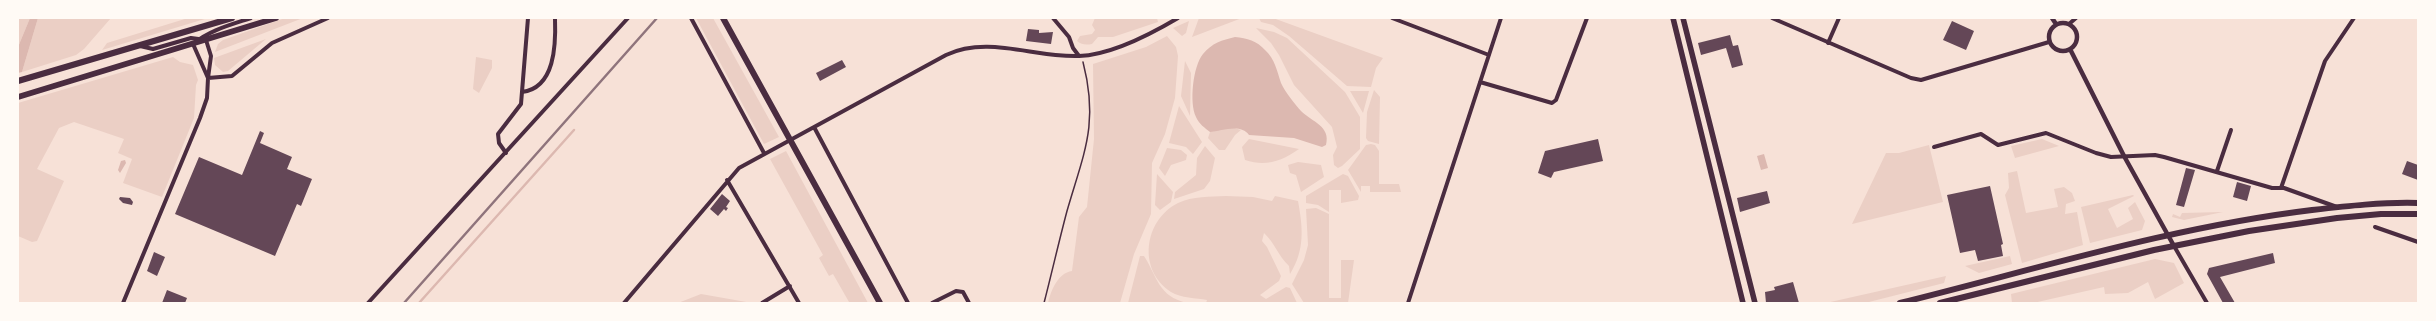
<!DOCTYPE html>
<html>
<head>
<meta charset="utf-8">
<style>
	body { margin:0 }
	#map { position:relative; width:2436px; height:321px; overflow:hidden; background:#f7e1d7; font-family:Cabin,sans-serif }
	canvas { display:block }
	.frame { position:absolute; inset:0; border:19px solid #fffaf5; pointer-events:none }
</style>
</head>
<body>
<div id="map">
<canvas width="2436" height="321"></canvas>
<div class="frame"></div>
</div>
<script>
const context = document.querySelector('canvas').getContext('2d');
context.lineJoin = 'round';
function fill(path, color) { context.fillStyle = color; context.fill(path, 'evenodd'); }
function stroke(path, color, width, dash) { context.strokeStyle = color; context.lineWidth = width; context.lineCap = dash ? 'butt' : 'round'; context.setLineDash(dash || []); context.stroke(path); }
fill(new Path2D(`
	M18,18H30L18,47Z
	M38,18H111L84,49L76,55L22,72Z
	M188,18H208L102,50L107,43Z
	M285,18H303L215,52L218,44L223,40Z
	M696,18H713L779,137L764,144Z
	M1095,18H1157L1158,22L1113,37H1098L1092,44C1086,45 1082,45 1077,41L1080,36L1092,34L1095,30L1092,25Z
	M1199,18H1242L1192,37Z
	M1259,18H1273L1383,58L1376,68L1371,87L1347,86L1289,36L1273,25L1261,22Z
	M1189,21L1186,33L1182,36L1173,28Z
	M1256,28L1274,32L1287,38L1345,92L1360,117V149L1342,166L1338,168L1334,165L1333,155L1337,147L1332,127L1294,85L1279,55L1271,43Z
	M1167,36L1176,47L1178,56L1175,98L1165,134L1152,163L1151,214L1134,254L1120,303H1048C1051,290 1058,273 1072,271L1079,217L1087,207L1094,139L1093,64L1146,47Z
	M266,39L228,71L223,72L215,65L214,58Z
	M173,57L180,62L193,65L198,80L196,85L194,118L162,197L123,183L132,159L118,153L124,139L74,122L59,128L37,169L64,181L37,241L32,242L18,236V103Z
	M476,57L492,60V68L479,93L473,89Z
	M1185,61L1191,73L1190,116L1181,96Z
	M1374,90L1380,97L1379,144L1368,141L1366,138L1367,112Z
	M1350,91H1369L1363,113Z
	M1179,106L1202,142L1193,154L1186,147L1169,143Z
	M1231,127L1241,130L1235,135L1225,150H1219L1208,138L1210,132Z
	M1249,139L1299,149C1282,161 1266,167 1245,160L1242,147Z
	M2042,139L2059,146L2015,158L2011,146Z
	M1371,144L1375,145L1379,151V184H1399L1401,192H1370V186H1361V192L1348,170L1366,145Z
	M1929,145L1943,202L1852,224L1886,153H1899Z
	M1205,146L1215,158L1210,181L1204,189L1174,199L1175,192L1196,175L1197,158Z
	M1167,148L1181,150L1187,155L1186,160L1171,165L1165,176L1159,168Z
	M786,151L868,303H847L849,302L833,274L829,276L819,258L823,255L770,159Z
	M1298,162L1321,165L1324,177L1301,192L1296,175L1290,173L1288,165Z
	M2017,171L2026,213L2058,207L2054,189L2064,187L2072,193L2075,201L2066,204L2065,214L2077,212L2083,245L2022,263L2005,195L2009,188L2008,173Z
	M1157,174L1173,192L1171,202L1160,210L1155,205Z
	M1343,174L1348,176L1359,196L1358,200L1341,203V190H1329V212L1318,205L1306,203V196Z
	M2133,195L2134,196L2108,209L2117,228L2133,219L2128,208L2135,202L2145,221L2142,230L2090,243L2081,207Z
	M1226,196L1253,197L1272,201L1275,196L1298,201C1303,228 1305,250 1290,274L1289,266C1278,256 1275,243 1264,233L1262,241L1267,247L1281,276L1279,281L1260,295L1266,299L1286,287L1290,288L1297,303H1206L1207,300C1196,298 1181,298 1171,292C1137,270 1144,220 1178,203C1193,196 1210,197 1226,196Z
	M1316,208L1329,214V298H1341V260H1354L1348,303H1304L1292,284L1304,260L1308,245L1306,209Z
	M2223,212L2184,220L2172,217L2173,214L2180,217L2182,213Z
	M1140,256H1144C1158,278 1158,296 1187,303H1128Z
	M2010,256L2012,264L1979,273L1965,266Z
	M2155,259L2174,263L2184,283L2155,299L2148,282L2128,293L2105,294L2104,287L2033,303H2012L2011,294Z
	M1946,276L1944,283L1865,303H1826Z
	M701,294L752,303H678Z`), '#ebcfc5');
fill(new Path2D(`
	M30,18H38L22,72L18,73V47Z
	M1235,37C1247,38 1257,41 1265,50C1275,59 1277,71 1281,83C1285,92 1295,104 1301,111C1312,122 1331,126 1326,145L1322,147L1294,138L1249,135C1241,123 1221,131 1210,132C1205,128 1199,124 1196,117C1189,103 1193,66 1203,54C1212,43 1222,40 1235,37Z
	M1764,154L1768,168L1761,170L1757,156Z
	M121,161L125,160L126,163L120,173L118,170Z`), '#dcb8b0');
stroke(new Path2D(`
	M419,303L574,130`), '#dcb8b0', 2.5);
fill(new Path2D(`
	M1952,21L1974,31L1966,50L1943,40Z
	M1028,29L1039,30V33L1053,32L1051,44L1026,41Z
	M1730,35L1733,46L1738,45L1743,65L1732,68L1726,48L1701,55L1698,43Z
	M842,60L846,67L820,81L816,73Z
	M260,131L264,133L260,143L292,157L287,169L312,179L301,206L297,204L275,256L175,214L199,157L242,175Z
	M1598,139L1603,161L1554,172L1551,178L1538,173L1545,151Z
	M2407,161L2418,165V180L2402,174Z
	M2186,168L2195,170L2184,207L2176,205Z
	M2237,182L2251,186L2247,201L2233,197Z
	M1990,186L2003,244L2001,245L2003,256L1978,261L1975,250L1960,253L1947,195Z
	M1767,191L1770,203L1740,212L1737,198Z
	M722,194L730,201L726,207L728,208L726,211L724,209L718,216L710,209Z
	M120,197L130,198L133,202L132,205L123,203L119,199Z
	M154,252L165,257L157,276L147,271Z
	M2273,253L2275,263L2220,277L2235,303H2223L2207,274L2209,268Z
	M1793,282L1799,303H1766L1765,292L1775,290L1774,287Z
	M167,290L187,298L185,303H162Z`), '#644757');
stroke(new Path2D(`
	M1044,303C1052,272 1059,241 1067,211C1084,152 1099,124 1083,62`), '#4a2c40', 1.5);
stroke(new Path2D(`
	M691,18L764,153
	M1053,18L1069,37L1073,48L1079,56
	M1392,18L1489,55
	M1772,18L1911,78L1921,80L2049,42
	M2069,24L2076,18
	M1828,43L1839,18
	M140,46L153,49L191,38L206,40L211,56L208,78L193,44C210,30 230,25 251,18
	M1480,82L1552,103L1556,100L1587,18
	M522,92C555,88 556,45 555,18
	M814,127L908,303
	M1934,147L1981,134L1998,145L2046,133L2096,153L2111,157L2155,155L2164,157L2272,188H2284L2337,207
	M506,153L499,143L498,134L521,104L528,18
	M2217,171L2231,130
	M727,180L799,303
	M2281,188L2325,61L2354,18
	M2375,227L2418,242
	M2174,246L2207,303
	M123,303L200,118L207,98L208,78L232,76L272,43L328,18
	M368,303L628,18
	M624,303L739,168L946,55C988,35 1035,58 1079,56C1111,55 1151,34 1178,18
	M762,303L790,286
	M932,303L956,291L963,292L969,303
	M1408,303L1501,18`), '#4a2c40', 4);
stroke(new Path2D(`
	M2052,18L2056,24
	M2049 37a14 14 0 1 1 28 0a14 14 0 1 1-28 0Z
	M2070,49L2124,156L2174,246`), '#4a2c40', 4.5);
stroke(new Path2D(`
	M1673,18L1743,303
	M1683,18L1755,303`), '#4a2c40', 5.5);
stroke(new Path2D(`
	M723,18L880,303
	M18,81L232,18
	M18,97L276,18
	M1900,303C2037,269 2172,227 2312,210C2347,206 2383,202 2418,203
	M1940,303L2154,250L2249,231L2337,218L2381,214H2418`), '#4a2c40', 6);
stroke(new Path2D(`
	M404,303L657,18`), '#8f747c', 2.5);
</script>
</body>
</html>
